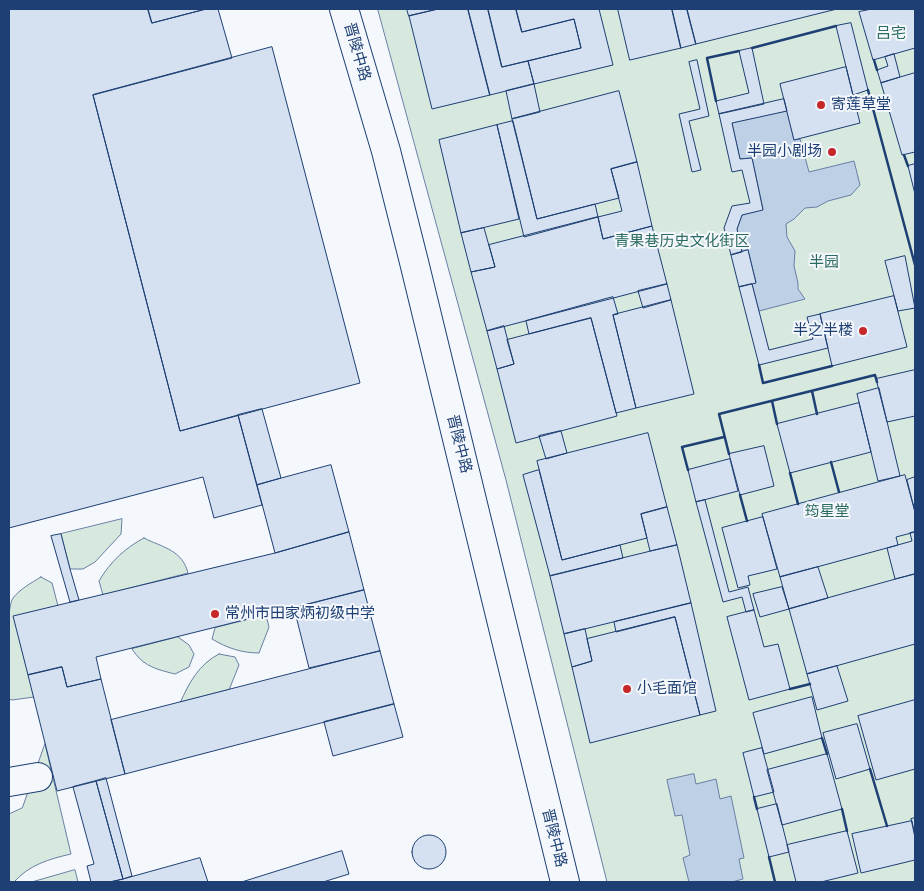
<!DOCTYPE html>
<html>
<head>
<meta charset="utf-8">
<style>
	body { margin:0 }
	#map { position:relative; width:924px; height:891px; overflow:hidden; background:#f4f7fb; font-family:Rubik,sans-serif }
	canvas { display:block }
	.frame { position:absolute; inset:0; border:10px solid #1d3f73; pointer-events:none }
</style>
</head>
<body>
<div id="map">
<canvas width="924" height="891"></canvas>
<div class="frame"></div>
</div>
<script>
const context = document.querySelector('canvas').getContext('2d');
context.lineJoin = 'round';
function fill(path, color) { context.fillStyle = color; context.fill(path, 'evenodd'); }
function stroke(path, color, width, dash) { context.strokeStyle = color; context.lineWidth = width; context.lineCap = dash ? 'butt' : 'round'; context.setLineDash(dash || []); context.stroke(path); }
function label(font, color, halo, rows, align = 'center') {
  context.font = font + ' Rubik,"Noto Sans SC",sans-serif'; context.lineWidth = 4; context.setLineDash([]); context.textBaseline = 'middle'; context.strokeStyle = halo; context.fillStyle = color; for (const [text, x, y, turn = 0] of rows) {
    context.save(); context.translate(x, y); context.rotate((+turn || 0) * Math.PI / 180); context.textAlign = isNaN(turn) ? turn : align; if (halo) context.strokeText(text, 0, 0); context.fillText(text, 0, 0); context.restore();
  }
}
const green = new Path2D(`
	M378,9H915V882H607L506,480Z
	M122,519L121,534L95,562L83,569H70L61,534Z
	M144,538C164,548 182,550 188,573L103,595L99,581C110,562 125,548 144,538Z
	M41,577L52,583L58,606L14,617L34,697L12,700L9,699C9,681 5,609 13,598C20,589 31,583 41,577Z
	M266,615L269,627L259,653C242,653 227,648 212,639L215,628Z
	M178,637L189,645L194,654L189,667L175,674C155,669 143,666 132,649Z
	M219,654L235,657L239,665L229,690L180,703C189,683 199,664 219,654Z
	M45,744L71,854C49,859 29,865 14,882H9V814L22,808Z
	M75,870L78,882H32Z`);
fill(green, '#d7e8df');
stroke(green, '#687fa3', 1);
const water = new Path2D(`
	M787,111L794,140L800,139L809,172L854,161L860,185L851,195L828,201L817,207L805,208L794,219L786,224L787,237L795,251L794,266L798,283V289L805,299L759,311L752,284L756,282L748,250L742,252L737,229L742,215L763,209L752,158L740,159L732,123Z
	M694,774L696,784L716,779L720,799L731,796L744,858L739,859L743,879L732,882H689L683,858L690,855L682,815L675,816L667,780Z`);
fill(water, '#bed0e5');
stroke(water, '#687fa3', 1);
const building = new Path2D(`
	M9,9H148L152,23L206,9H218L232,58L93,95L180,431L238,415L262,505L214,518L203,477L9,528Z
	M148,9H206L152,23Z
	M407,9H438L409,16Z
	M438,9H468L490,95L432,109L409,16Z
	M468,9H488L502,67L528,61L534,84L490,95Z
	M488,9H516L522,32L574,19L581,48L502,67Z
	M516,9H599L613,65L534,84L528,61L581,48L574,19L522,32Z
	M618,9H672L681,48L630,60Z
	M672,9H687L696,44L681,48Z
	M687,9H837L696,44Z
	M872,9H915V48L873,60L859,12Z
	M851,23L868,90L853,95L836,26Z
	M272,47L360,383L180,431L93,95Z
	M752,48L764,104L719,114L716,101L749,93L739,51Z
	M894,54L900,77L881,83L877,70L888,66L885,57Z
	M697,60L709,116L689,121L701,170L692,172L679,114L700,109L689,62Z
	M846,67L860,123L794,140L780,84Z
	M915,73V152L902,155L881,83Z
	M534,84L540,112L512,119L506,91Z
	M619,91L637,162L611,169L619,198L537,219L512,119Z
	M784,99L787,111L732,123L740,159L752,158L763,210L742,215L737,229L742,252L731,255L724,228L732,206L750,203L742,170L732,172L719,114Z
	M513,121L537,219L595,204L598,217L524,237L497,125Z
	M497,125L519,219L461,233L439,140Z
	M637,162L652,226L603,239L598,217L622,211L611,169Z
	M915,164V194L908,166Z
	M598,217L603,239L652,226L667,284L487,331L471,272L495,267L489,245Z
	M484,228L495,267L471,272L461,233Z
	M748,250L756,283L739,287L731,255Z
	M905,256L915,308L898,311L885,261Z
	M667,284L671,300L643,308L638,291Z
	M752,284L769,350L813,339L807,317L820,314L828,348L759,365L739,287Z
	M894,296L907,347L832,366L820,314Z
	M613,297L618,314L613,315L636,408L616,413L591,318L529,334L526,321Z
	M671,300L694,394L636,408L613,315Z
	M591,318L617,416L516,443L497,369L514,364L507,340Z
	M504,326L514,364L497,369L487,331Z
	M915,370V416L887,422L876,379Z
	M879,388L900,476L878,481L857,394Z
	M859,403L871,452L790,473L777,424Z
	M262,409L281,478L257,485L238,415Z
	M561,431L567,453L546,459L539,436Z
	M648,433L667,507L641,514L647,538L562,560L537,461Z
	M764,446L774,486L740,495L729,454Z
	M730,459L738,491L696,502L688,470Z
	M331,465L349,532L275,553L257,485Z
	M539,470L562,560L620,545L623,558L550,576L523,475Z
	M905,475L915,512V532L896,537L898,545L780,577L762,514Z
	M915,477V512L907,480Z
	M705,500L729,592L748,587L754,610L746,612L742,597L723,602L696,502Z
	M667,507L677,545L650,551L641,514Z
	M763,517L777,569L748,576L750,585L738,588L722,528Z
	M349,532L364,590L96,657L101,679L67,687L62,667L28,675L13,616L275,553Z
	M915,532V574L895,579L887,548L912,541L910,533Z
	M61,534L70,569L79,600L70,602L51,536Z
	M677,545L691,603L564,634L550,576Z
	M818,567L828,598L789,609L780,577Z
	M915,574V644L807,674L789,609Z
	M782,587L789,609L760,617L753,594Z
	M364,590L380,651L309,668L294,608Z
	M691,603L716,711L700,715L675,617L616,632L614,622Z
	M754,610L764,647L778,644L790,689L749,700L727,617Z
	M675,617L700,715L590,743L572,667L592,661L587,639Z
	M585,629L592,661L572,667L564,634Z
	M380,651L394,704L125,774L111,720Z
	M837,666L848,701L817,710L807,674Z
	M62,667L67,687L101,679L125,774L57,791L28,675Z
	M812,697L822,738L764,754L753,713Z
	M915,700V769L876,780L858,716Z
	M394,704L403,737L333,756L324,722Z
	M857,724L870,769L836,779L823,733Z
	M762,748L774,792L754,797L743,753Z
	M827,754L842,809L782,825L767,770Z
	M106,778L132,876L123,879L96,781Z
	M96,781L123,879L110,882H91L87,866L94,864L73,787Z
	M777,804L789,852L769,857L757,809Z
	M915,818V837L911,819Z
	M912,821L915,837V860L861,873L852,834Z
	M847,831L858,873L821,882H796L787,845Z
	M412 852a17 17 0 1 1 34 0a17 17 0 1 1-34 0Z
	M342,851L349,874L323,882H242Z
	M200,858L208,882H110L123,879Z`);
fill(building, '#d5e0f0');
stroke(building, '#1d3f73', 1);
const minor = new Path2D(`
	M9,782L38,777`);
const major = new Path2D(`
	M344,9L386,151L414,262L565,882`);
stroke(minor, '#1d3f73', 30);
stroke(major, '#1d3f73', 30);
stroke(minor, '#f4f7fb', 28);
stroke(major, '#f4f7fb', 28);
stroke(new Path2D(`
	M752,48L836,26
	M874,60L877,70
	M868,90L915,265
	M716,101L707,58L739,51
	M904,155L908,166
	M759,365L763,383L832,366
	M812,391L817,414
	M772,401L777,424
	M729,454L719,414L875,375L877,382
	M831,462L839,492
	M688,470L682,447L724,437
	M790,473L798,504
	M740,495L747,521
	M790,689L810,684
	M822,738L827,754
	M870,769L887,826
	M754,797L757,809
	M842,809L847,831
	M769,857L775,882`), '#1d3f73', 2.5);
for (const [x, y, r, color] of [
	[821,105,5,"#c62828"],
	[832,152,5,"#c62828"],
	[863,331,5,"#c62828"],
	[215,614,5,"#c62828"],
	[627,689,5,"#c62828"]
]) { const dot = new Path2D(); dot.arc(x, y, r, 0, 2 * Math.PI); context.fillStyle = color; context.fill(dot); stroke(dot, '#f4f7fb', 2); }
label('15px', '#2c6c60', '#f4f7fb', [
	["吕宅",891,34],
	["青果巷历史文化街区",682,242],
	["半园",824,263],
	["筠星堂",827,512]
]);
label('15px', '#1d3f73', '#f4f7fb', [
	["晋陵中路",357,52,74],
	["晋陵中路",459,444,76],
	["晋陵中路",554,838,76]
]);
label('15px', '#1d3f73', '#f4f7fb', [
	["寄莲草堂",831,105],
	["半园小剧场",822,152,"right"],
	["半之半楼",853,331,"right"],
	["常州市田家炳初级中学",225,614],
	["小毛面馆",637,689]
], 'left');
</script>
</body>
</html>
